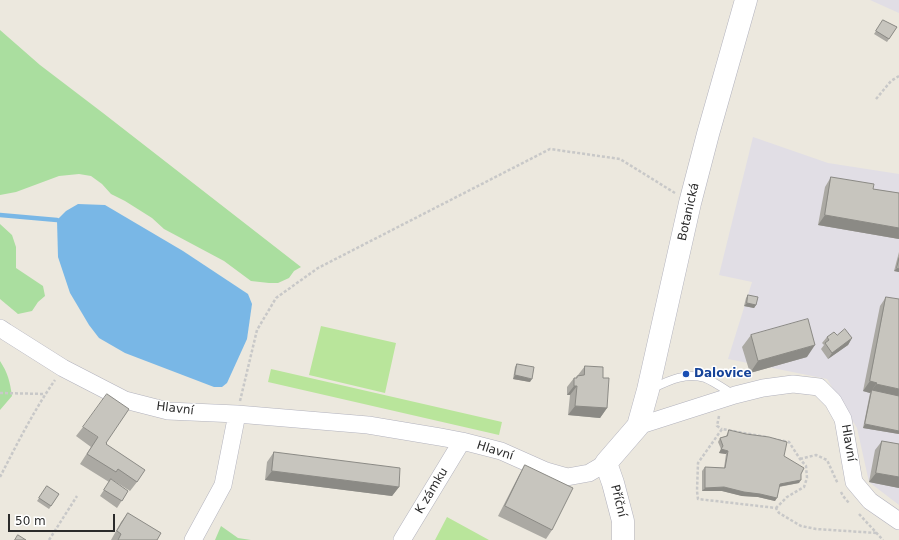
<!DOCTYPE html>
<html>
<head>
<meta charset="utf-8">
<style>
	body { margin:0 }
	#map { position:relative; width:899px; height:540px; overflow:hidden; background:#ece8de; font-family:"DejaVu Sans",sans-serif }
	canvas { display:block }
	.scale { position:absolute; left:8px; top:514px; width:107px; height:18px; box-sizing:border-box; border:2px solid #2b2b2b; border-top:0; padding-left:5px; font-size:12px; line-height:14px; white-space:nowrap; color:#2b2b2b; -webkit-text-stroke:3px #fff; paint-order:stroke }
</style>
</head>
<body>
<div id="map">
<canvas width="899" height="540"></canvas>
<div class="scale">50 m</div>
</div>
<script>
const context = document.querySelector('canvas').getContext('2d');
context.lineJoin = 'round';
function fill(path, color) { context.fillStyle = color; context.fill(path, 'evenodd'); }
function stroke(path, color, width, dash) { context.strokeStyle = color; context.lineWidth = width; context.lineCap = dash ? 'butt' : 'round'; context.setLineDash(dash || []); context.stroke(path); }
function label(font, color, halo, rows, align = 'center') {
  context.font = font + ' "DejaVu Sans",sans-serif'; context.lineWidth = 3; context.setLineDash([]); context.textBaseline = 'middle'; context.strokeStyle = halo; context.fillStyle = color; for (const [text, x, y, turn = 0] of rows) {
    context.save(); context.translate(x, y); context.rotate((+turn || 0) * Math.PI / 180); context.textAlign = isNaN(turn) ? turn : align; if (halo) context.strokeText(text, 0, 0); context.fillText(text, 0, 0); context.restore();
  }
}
fill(new Path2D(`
	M870,0H899V13Z
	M753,137L828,163L899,174V505L869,482L857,428L827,379L728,359L752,282L719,275Z`), '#e1dee5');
fill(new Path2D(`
	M0,30L40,65L103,113L301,267L294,271L289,278L278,283H269L251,281L224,261L164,229L152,218L125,201L111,194L102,184L91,176L79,174L59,176L16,192L0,195Z
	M0,224L12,235L16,247V268L43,286L45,296L38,302L32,311L18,314L0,299Z
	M0,361C8,373 10,382 12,396L0,410Z
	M221,526L238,538L251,540H215Z`), '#aade9f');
fill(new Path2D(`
	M321,326L396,343L385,393L309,375Z
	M271,369L502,422L499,435L268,382Z
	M447,517L489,540H435Z`), '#b9e59b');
fill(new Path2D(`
	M78,204L105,205L183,251L248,294L252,304L247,339L227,383L222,387H214L125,353L99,338L89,325L70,293L58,257L57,220L66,211Z`), '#79b7e6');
stroke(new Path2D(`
	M0,215L57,220`), '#79b7e6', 4.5);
const lane = new Path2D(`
	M651,389C668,381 685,372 705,378C713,381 726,390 734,395`);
const street = new Path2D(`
	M0,328L6,332L63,368L125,400L168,411L237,414L368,425L440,437L462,441L501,451L546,471L567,477L589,473L606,463
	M638,426L735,395L763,388L793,384L819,387L833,401L843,419L854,482L870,501L899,521
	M193,540L223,485L237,414
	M402,540L462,441`);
const secondary = new Path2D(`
	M623,540V521L613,483L606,463L638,426L648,390L690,203L708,134L746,0`);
stroke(lane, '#b2b2bd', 9);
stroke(street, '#b2b2bd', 18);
stroke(secondary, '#b2b2bd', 23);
stroke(new Path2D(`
	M876,99L891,81L899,76
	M0,393L45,394
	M240,401L257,330L276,298L318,268L550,149L620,159L675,193
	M719,416L717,426L722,429
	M766,437L722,429L698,463L697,491L698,499L776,508L779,513L801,526L816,529L877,533
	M773,439L789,442L800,459L806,466L807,478L804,487L787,497L776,508
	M800,459L816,455L827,460L838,484
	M0,477C17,444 34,410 55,380
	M841,492L843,496L849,503
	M859,514L883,540
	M49,540L77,496`), '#c8c8c8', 2.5, [3, 2]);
stroke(lane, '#fff', 8);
stroke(street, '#fff', 17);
stroke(secondary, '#fff', 22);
fill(new Path2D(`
	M883,20L897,27L887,42L874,34Z
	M831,177L873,189L899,193V239L818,225L825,187Z
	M899,252V272L894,271Z
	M748,295L756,305L754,308L744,306L746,298Z
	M886,297L899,434L863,428L870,393L863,391L880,306Z
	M751,335L807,357L750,373L742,347Z
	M837,335L852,338L848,345L828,359L821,349L824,345L822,343L827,337Z
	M517,364L530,382L513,379L515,367Z
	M585,366L603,378L607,408L600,418L568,415L570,395H567V387L574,378H576L578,376V375Z
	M83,427L106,443V444L137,482L130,491L111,479V480L128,491L117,508L100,496L109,482L80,464L91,447L76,436Z
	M729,430L784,456L801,474L799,483L779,487L775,501L758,497L742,496L722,491H702V471L705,467L724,468L726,454L719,453L721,449L718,442L720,438L726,436Z
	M882,441L899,444V488L869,482L875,450Z
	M274,452L399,487L392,496L265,480L267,462Z
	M525,465L552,530L546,539L498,516L519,475Z
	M47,486L59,494L49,509L37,501Z
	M128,513L157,540H111L121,522Z`), '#aba9a3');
fill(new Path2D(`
	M825,215L899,228V239L818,225Z
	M897,268L899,269V272L894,271Z
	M747,303L756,305L754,308L744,306Z
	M852,338L848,345L828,359L832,353Z
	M815,345L807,357L750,373L758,361Z
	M515,375L532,379L530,382L513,379Z
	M870,381L877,383L870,393L863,391Z
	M876,384L899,389V400L872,390Z
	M574,386H577L570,395H567Z
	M575,406L607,408L600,418L568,415Z
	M865,424L899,431V434L863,428Z
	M721,449L728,451L726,454L719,453Z
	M272,471L399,487L392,496L265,480Z
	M876,473L899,477V488L869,482Z
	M801,480L799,483L777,487L780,484Z
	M724,487L760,494L777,498L775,501L758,497L742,496L722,491H702L705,488Z`), '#8b8a85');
const building = new Path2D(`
	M883,20L897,27L889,39L876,31Z
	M831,177L874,184L873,189L899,193V228L825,215Z
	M899,258V269L897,268Z
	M748,295L758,297L756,305L747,303Z
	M886,297L899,299V389L876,384L877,383L870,381Z
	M808,319L815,345L758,361L751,335Z
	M845,329L852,338L832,353L825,343L829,340L827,337L834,332L837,335Z
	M517,364L534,367L532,379L515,375Z
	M585,366L603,367V378H609L607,408L575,406L577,386H574V378H577V376L584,375Z
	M872,390L899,396V431L865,424Z
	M107,394L129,409L106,443H107L106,444L145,470L137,482L118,469L116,472L87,454L98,437L83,427Z
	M729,430L746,434L769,437L787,442L784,456L804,468L801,474V480L780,484L777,498L760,494L744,492L724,487L705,488V467L725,468L728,451L721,449L723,446L720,438L727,436Z
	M882,441L899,444V477L876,473Z
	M274,452L400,468L399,487L272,471Z
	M525,465L573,488L552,530L505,506Z
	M111,479L128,491L122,501L104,490Z
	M47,486L59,494L51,506L39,498Z
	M128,513L161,533L157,540H118L121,534L117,531Z
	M18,535L26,540H15Z`);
fill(building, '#c7c5be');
stroke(building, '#8b8a85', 1);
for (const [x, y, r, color] of [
	[686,374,4,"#1a4fb4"]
]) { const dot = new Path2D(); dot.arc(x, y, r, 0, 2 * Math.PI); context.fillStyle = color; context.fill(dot); stroke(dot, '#fff', 1.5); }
label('12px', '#2b2b2b', '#fff', [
	["Botanická",689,212,-77],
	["Hlavní",175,409,7],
	["Hlavní",848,443,80],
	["Hlavní",495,451,18],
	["K zámku",432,491,-59],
	["Příční",618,501,76]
]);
label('bold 12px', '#164399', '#fff', [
	["Dalovice",694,374]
], 'left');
</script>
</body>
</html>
